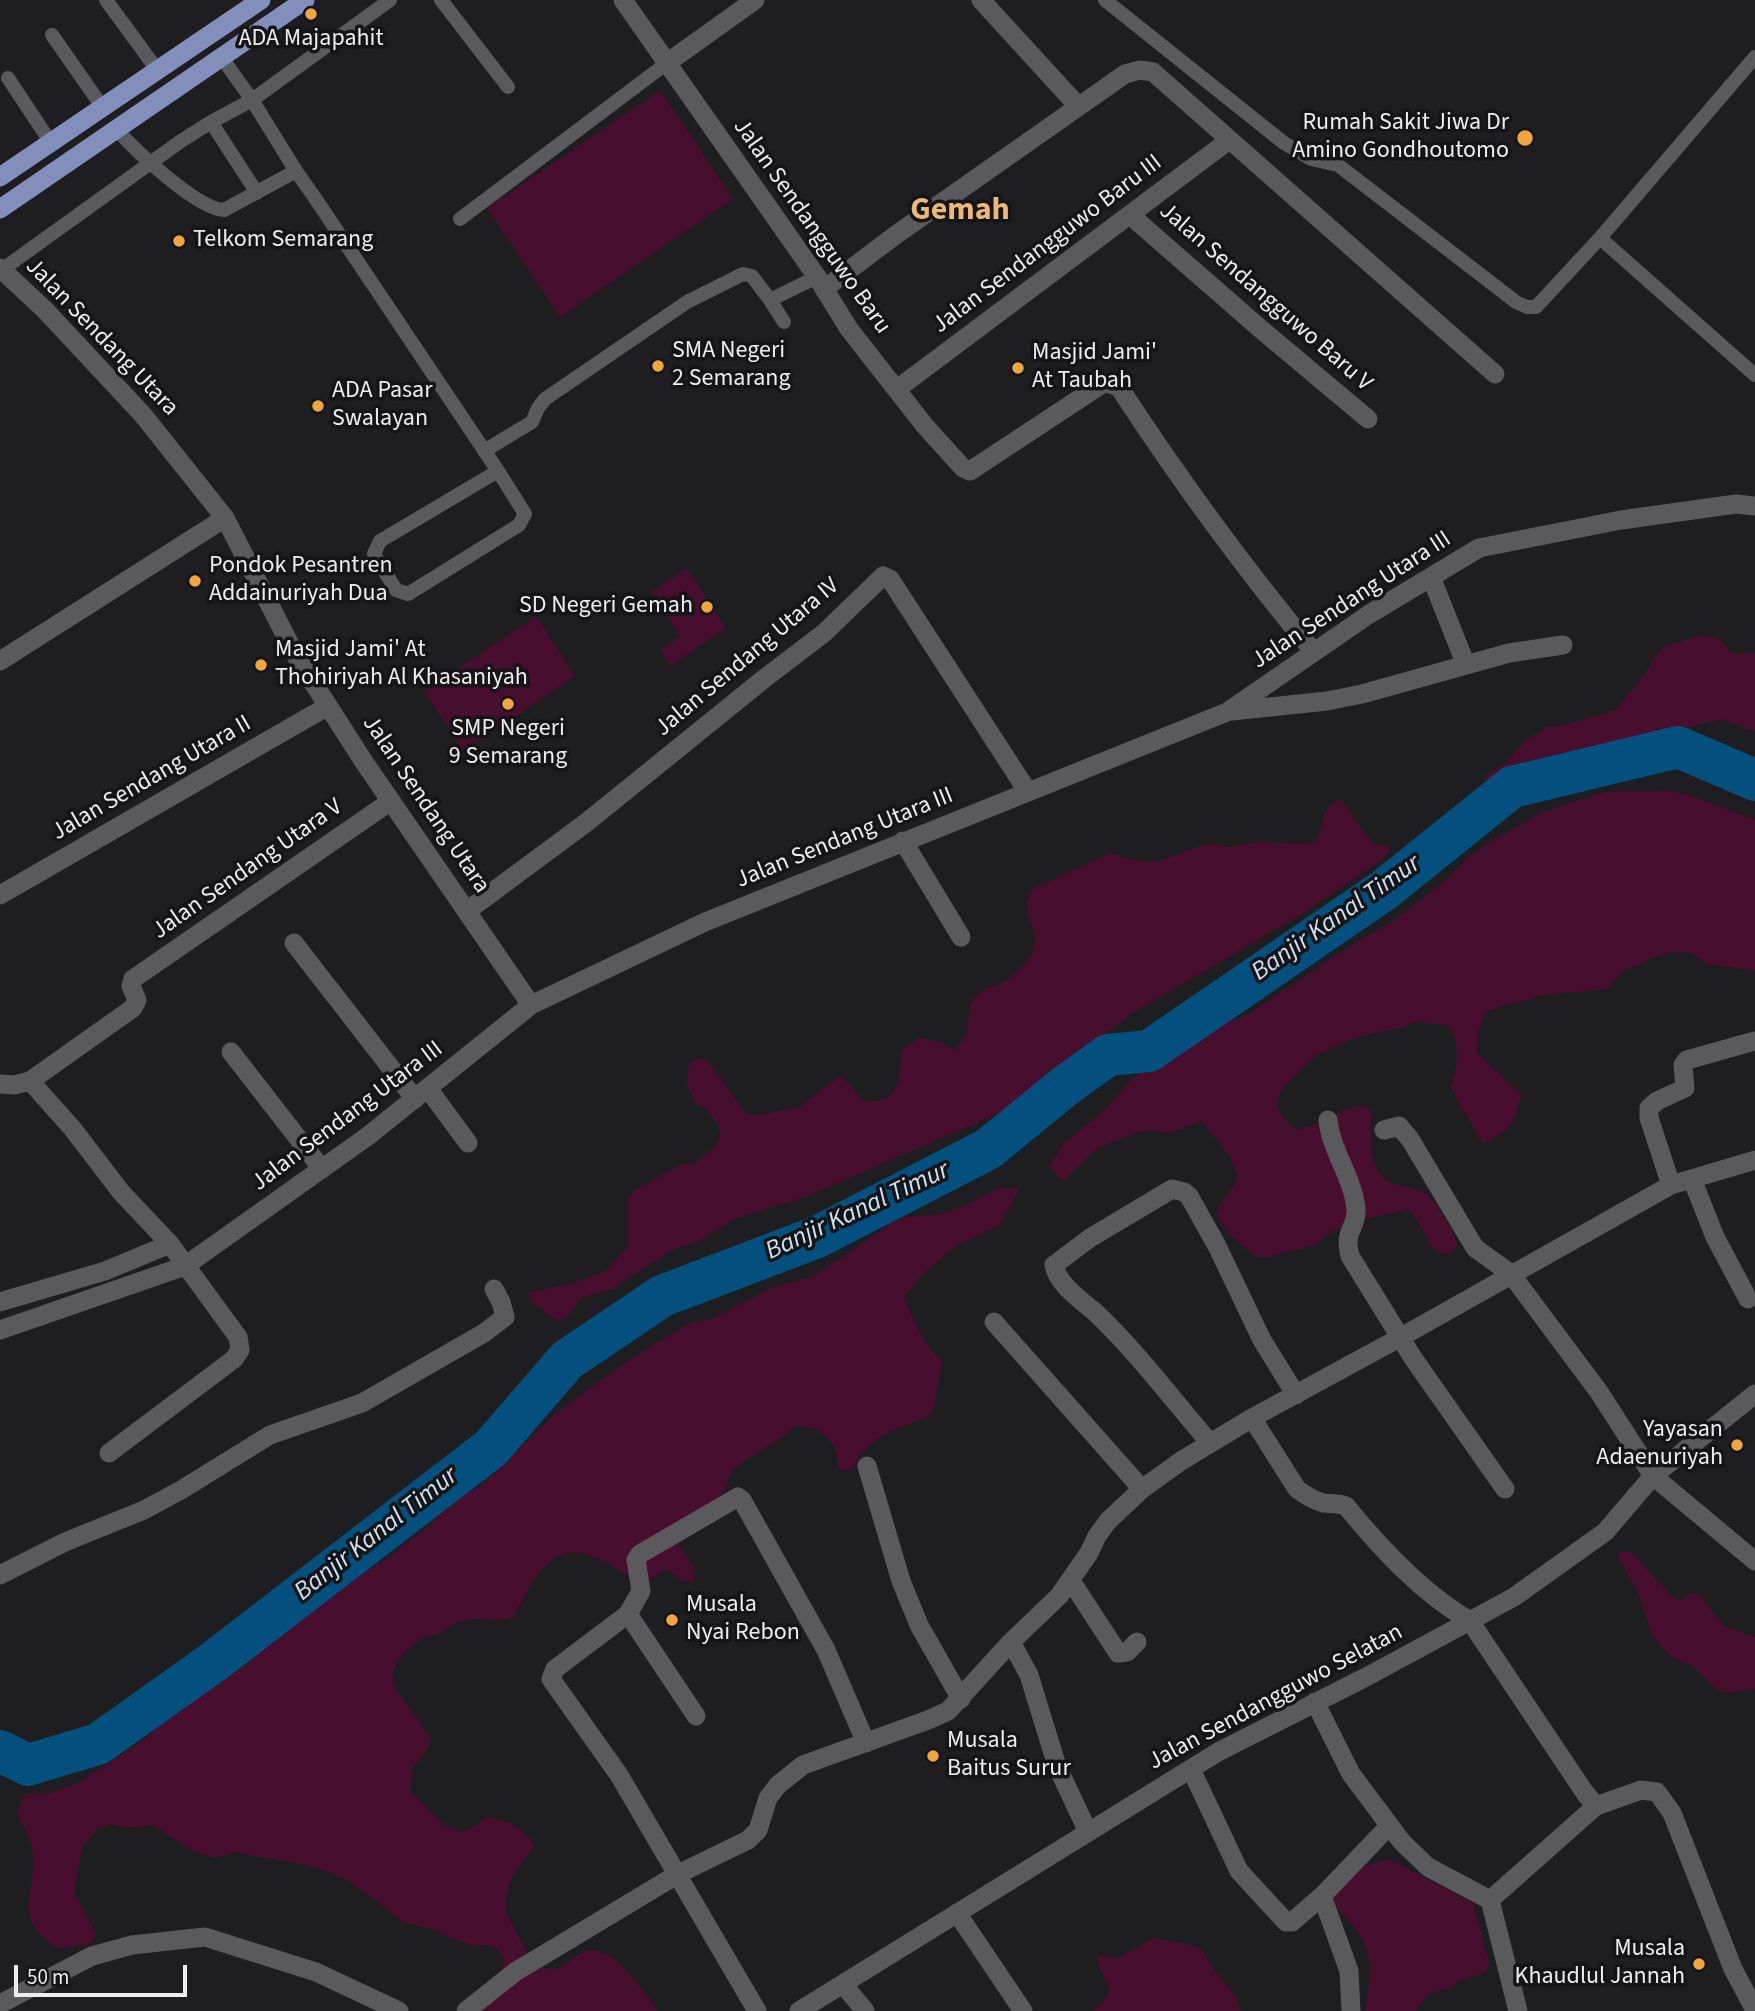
<!DOCTYPE html>
<html>
<head>
<meta charset="utf-8">
<style>
	body { margin:0 }
	#map { position:relative; width:1755px; height:2011px; overflow:hidden; background:#1e1e21; font-family:"Source Sans 3",sans-serif }
	canvas { display:block }
	.scale { position:absolute; left:14px; top:1965px; width:173px; height:32px; box-sizing:border-box; border:4px solid #edecee; border-top:0; padding-left:9px; font-size:21px; line-height:24px; white-space:nowrap; color:#edecee; -webkit-text-stroke:5px #151417; paint-order:stroke }
</style>
</head>
<body>
<div id="map">
<canvas width="1755" height="2011"></canvas>
<div class="scale">50 m</div>
</div>
<script>
const context = document.querySelector('canvas').getContext('2d');
context.lineJoin = 'round';
function fill(path, color) { context.fillStyle = color; context.fill(path, 'evenodd'); }
function stroke(path, color, width, dash) { context.strokeStyle = color; context.lineWidth = width; context.lineCap = dash ? 'butt' : 'round'; context.setLineDash(dash || []); context.stroke(path); }
function label(font, color, halo, rows, align = 'center') {
  context.font = font + ' "Source Sans 3",sans-serif'; context.lineWidth = 7; context.setLineDash([]); context.textBaseline = 'middle'; context.strokeStyle = halo; context.fillStyle = color; for (const [text, x, y, turn = 0] of rows) {
    context.save(); context.translate(x, y); context.rotate((+turn || 0) * Math.PI / 180); context.textAlign = isNaN(turn) ? turn : align; if (halo) context.strokeText(text, 0, 0); context.fillText(text, 0, 0); context.restore();
  }
}
fill(new Path2D(`
	M660,90L733,199L560,317L487,208Z
	M687,568L726,628L670,666L660,650L680,636L651,592Z
	M536,616L575,676L463,751L424,691Z
	M1696,636L1717,637L1731,653L1741,654L1755,652V732L1722,719L1639,739L1592,747L1581,752L1559,753L1507,780L1485,784L1486,774L1505,764L1525,740L1547,727L1561,726L1616,710L1646,672L1657,653L1666,646Z
	M1668,791L1688,795L1755,820V971L1708,964L1690,952H1667L1622,972L1606,989L1542,995L1486,1011L1478,1031L1477,1053L1521,1095C1515,1124 1509,1131 1482,1143L1451,1088C1457,1066 1461,1046 1449,1025L1413,1022L1403,1028L1380,1031L1349,1040L1318,1054L1286,1084L1280,1093L1277,1105L1281,1115L1296,1130C1321,1127 1339,1106 1365,1106L1372,1113C1370,1135 1368,1172 1391,1183C1401,1188 1413,1186 1423,1192C1436,1201 1455,1232 1458,1247L1450,1254C1428,1251 1431,1246 1422,1229C1419,1222 1413,1216 1409,1209L1356,1221L1333,1231L1315,1245L1263,1258L1252,1255L1228,1233L1216,1214C1221,1200 1232,1191 1238,1177L1230,1157L1201,1121L1170,1133L1149,1130L1138,1132L1096,1149L1064,1181L1055,1175L1049,1166L1065,1142L1106,1109L1129,1082L1146,1068L1189,1039L1250,1013L1351,945L1390,923L1441,884L1472,854L1489,842L1543,812L1604,792Z
	M1340,799L1374,845L1387,846L1390,851L1384,858L1307,911L1129,1015L1016,1106L805,1197L734,1219L703,1239L672,1250L612,1289L581,1298L567,1317L557,1321L531,1302L528,1293L577,1282L607,1270L628,1246V1201L633,1191L681,1164H693L716,1146L720,1136L718,1125L706,1109L696,1105L687,1085L689,1064L698,1058L708,1061L745,1112L754,1116L799,1107L840,1076L851,1085L863,1101C904,1104 897,1078 902,1050L918,1038L939,1042L954,1050L967,1034L970,1003C974,999 977,995 982,991C986,988 992,987 997,985C1010,979 1028,965 1033,951C1042,927 1015,910 1034,888L1110,853L1135,861L1156,862L1206,844L1228,847L1259,842L1305,844L1316,841C1326,823 1318,809 1340,799Z
	M999,1188H1020L999,1226L957,1245L925,1272L904,1296C910,1313 916,1329 927,1344C931,1350 937,1355 942,1362L934,1406L929,1416C892,1431 871,1434 850,1471L839,1469C837,1462 837,1453 834,1447C825,1432 813,1424 796,1427L732,1470L725,1490L713,1509L682,1535L679,1545L696,1572L693,1582L683,1581L666,1569L645,1582C630,1580 620,1570 607,1563C552,1532 536,1576 513,1617C495,1624 476,1615 458,1622C451,1624 446,1631 439,1633C434,1636 429,1635 424,1638C405,1647 390,1665 393,1685L431,1739L428,1748L413,1767L410,1792L444,1825L461,1832L471,1828L488,1816C507,1822 524,1827 535,1846C526,1858 513,1872 509,1886C507,1892 505,1901 506,1907C507,1918 528,1956 536,1963C540,1967 545,1969 551,1969C569,1969 580,1942 604,1953C622,1960 647,1995 658,2011H481L482,1990L504,1967L503,1957L496,1948L485,1945L474,1946L445,1936L436,1930L403,1922L350,1882L331,1873L310,1866L234,1852L214,1858L193,1851L151,1824C136,1830 125,1827 109,1824L96,1830L82,1848L74,1892L96,1934L91,1943L58,1949C10,1916 36,1900 33,1855C32,1840 23,1826 17,1813L25,1794L50,1793L80,1782L146,1738L169,1716L246,1664L268,1641L323,1603L354,1575L379,1564L429,1526L442,1509L459,1497L480,1487L557,1412L635,1356L690,1323L712,1319L770,1288L811,1277L846,1255L898,1218L941,1214L962,1207Z
	M1630,1551L1673,1597L1683,1600L1690,1593L1700,1595L1724,1626L1755,1637V1689L1726,1693L1715,1688L1692,1666L1672,1657L1664,1650L1651,1632L1638,1593L1618,1557L1619,1552Z
	M1389,1859L1473,1903L1490,1966L1482,1973L1461,1980L1451,1987L1429,1993L1416,2011H1365C1374,1956 1373,1941 1330,1902L1341,1873Z
	M1154,1938L1195,1946L1203,1952L1214,1970L1234,1995L1241,2011H1093C1124,1986 1100,1984 1097,1956L1118,1958Z`), '#480e2e');
stroke(new Path2D(`
	M0,1751L28,1765L98,1744L212,1663L491,1448L567,1360L662,1296L817,1237L988,1149L1065,1086L1108,1055L1149,1051L1384,890L1512,787L1678,747L1755,780`), '#034f7d', 42);
stroke(new Path2D(`
	M106,0L158,71
	M441,0L508,87
	M1105,0L1284,143L1311,159L1338,165L1516,302L1527,307H1536L1600,238L1755,57
	M52,35L103,108
	M222,58L252,100L296,171L315,198L498,471L525,514L519,525L408,594L396,590L374,554L380,541L498,471
	M8,78L51,143
	M211,122L257,193
	M117,130C135,150 197,209 224,210L296,171
	M460,219L667,63
	M1600,238L1755,375
	M0,271L181,141L211,122L252,100L390,0
	M770,300L784,322
	M484,451L532,422L538,408L545,399L687,302L743,274L752,276L770,300L817,277`), '#5a595c', 14);
stroke(new Path2D(`
	M623,0L817,277L849,329L925,426L963,468L970,471L1105,382L1119,387C1179,479 1243,567 1314,652
	M981,0L1078,106
	M667,63L755,0
	M1130,215L1263,331L1368,419
	M0,268L45,310L143,415L225,518L296,656L364,762L531,1005
	M824,289L897,234L1125,74L1140,70L1153,72L1495,374
	M897,389L1228,141
	M1431,577L1466,665
	M0,661L225,518
	M1232,711L1327,701L1362,694L1509,653L1563,645
	M903,841L961,937
	M0,895L328,706
	M467,911L587,822L765,678L824,633L883,576L890,579L1028,792
	M294,943L415,1099
	M231,1052L322,1169
	M30,1081L72,1128L121,1192L170,1244L238,1337L240,1350L234,1359L109,1453
	M0,1084L14,1085L30,1081L133,1008L137,1000L131,986L133,979L391,801
	M429,1090L468,1143
	M1328,1120C1331,1151 1353,1177 1356,1209C1357,1229 1343,1230 1350,1256L1413,1358L1505,1489
	M1384,1130L1399,1126L1410,1139L1475,1248L1511,1274L1599,1392L1653,1476L1755,1561
	M1692,1179L1715,1237L1748,1299
	M1671,1185L1649,1118V1108L1657,1101L1685,1088L1683,1065L1687,1060L1755,1041
	M0,1302L105,1271L170,1244
	M994,1322L1142,1489
	M0,1330L185,1266L368,1136L531,1005L705,922L1227,712L1368,615L1479,548L1621,520L1736,504L1755,506
	M1252,1418L1297,1489C1305,1495 1313,1500 1323,1503C1331,1504 1338,1503 1346,1506C1381,1549 1422,1593 1470,1621L1585,1793L1596,1806L1641,1790L1657,1792L1672,1813L1733,1969L1755,2010
	M1210,1443C1172,1399 1138,1353 1096,1313C1082,1301 1057,1284 1054,1265L1090,1238L1172,1189L1184,1192L1189,1196L1217,1246L1262,1340L1296,1395
	M867,1466L901,1581L919,1625L961,1699
	M0,1575L65,1542L144,1510L181,1490L270,1435L362,1403L484,1333L505,1317L501,1302L494,1289
	M1071,1581L1118,1653L1127,1652L1137,1642
	M628,1614L696,1716
	M1011,1642L1029,1675L1057,1766L1088,1832
	M1315,1702L1351,1774L1402,1842L1428,1867L1490,1900L1518,2011
	M1191,1769L1239,1871L1286,1922H1292L1322,1896
	M1490,1900L1596,1806
	M957,1913L1023,2011
	M843,1984L865,2011
	M0,2004L92,1956L132,1945L205,1937L316,1972L399,2011
	M466,2011L515,1972L678,1874L748,1840L758,1830L768,1798L778,1785L803,1765L928,1720L948,1711L1011,1642L1059,1596L1089,1553L1097,1536L1108,1521L1142,1489L1181,1461L1252,1418L1401,1337L1671,1185L1755,1160
	M757,2011L619,1775L551,1679L555,1669L628,1614L641,1591L636,1560L640,1554L738,1497L742,1500L826,1650L866,1743
	M799,2011L1218,1752L1368,1676L1514,1597L1605,1532L1653,1476L1755,1394
	M1351,2011L1349,1971L1322,1896L1389,1826`), '#5a595c', 19);
stroke(new Path2D(`
	M0,177L261,0
	M0,209L305,0`), '#828fbd', 19);
for (const [x, y, r, color] of [
	[311,14,7,"#f0a63e"],
	[1525,138,9,"#f0a63e"],
	[179,241,7,"#f0a63e"],
	[658,366,7,"#f0a63e"],
	[1018,368,7,"#f0a63e"],
	[318,406,7,"#f0a63e"],
	[195,581,7,"#f0a63e"],
	[707,607,7,"#f0a63e"],
	[261,665,7,"#f0a63e"],
	[508,704,7,"#f0a63e"],
	[1737,1445,7,"#f0a63e"],
	[672,1620,7,"#f0a63e"],
	[933,1756,7,"#f0a63e"],
	[1699,1964,7,"#f0a63e"]
]) { const dot = new Path2D(); dot.arc(x, y, r, 0, 2 * Math.PI); context.fillStyle = color; context.fill(dot); stroke(dot, '#151417', 2.5); }
label('24px', '#edecee', '#151417', [
	["ADA Majapahit",311,40,"center"],
	["Rumah Sakit Jiwa Dr",1509,124,"right"],
	["Amino Gondhoutomo",1509,152,"right"],
	["Telkom Semarang",193,241],
	["SMA Negeri",672,352],
	["2 Semarang",672,380],
	["Masjid Jami'",1032,354],
	["At Taubah",1032,382],
	["ADA Pasar",332,392],
	["Swalayan",332,420],
	["Pondok Pesantren",209,567],
	["Addainuriyah Dua",209,595],
	["SD Negeri Gemah",693,607,"right"],
	["Masjid Jami' At",275,651],
	["Thohiriyah Al Khasaniyah",275,679],
	["SMP Negeri",508,730,"center"],
	["9 Semarang",508,758,"center"],
	["Yayasan",1723,1431,"right"],
	["Adaenuriyah",1723,1459,"right"],
	["Musala",686,1606],
	["Nyai Rebon",686,1634],
	["Musala",947,1742],
	["Baitus Surur",947,1770],
	["Musala",1685,1950,"right"],
	["Khaudlul Jannah",1685,1978,"right"]
], 'left');
label('24px', '#edecee', '#151417', [
	["Jalan Sendangguwo Baru",811,227,55],
	["Jalan Sendangguwo Baru III",1048,245,-37],
	["Jalan Sendangguwo Baru V",1265,298,41],
	["Jalan Sendang Utara",101,338,46],
	["Jalan Sendang Utara III",1352,601,-33],
	["Jalan Sendang Utara IV",748,658,-40],
	["Jalan Sendang Utara II",152,779,-30],
	["Jalan Sendang Utara",425,805,56],
	["Jalan Sendang Utara III",845,839,-22],
	["Jalan Sendang Utara V",248,870,-35],
	["Jalan Sendang Utara III",348,1117,-37],
	["Jalan Sendangguwo Selatan",1276,1698,-28]
]);
label('italic 26px', '#cee2f3', '#151417', [
	["Banjir Kanal Timur",1337,919,-35],
	["Banjir Kanal Timur",858,1212,-25],
	["Banjir Kanal Timur",377,1535,-38]
]);
label('bold 32px', '#ebb879', '#151417', [
	["Gemah",960,212]
]);
</script>
</body>
</html>
